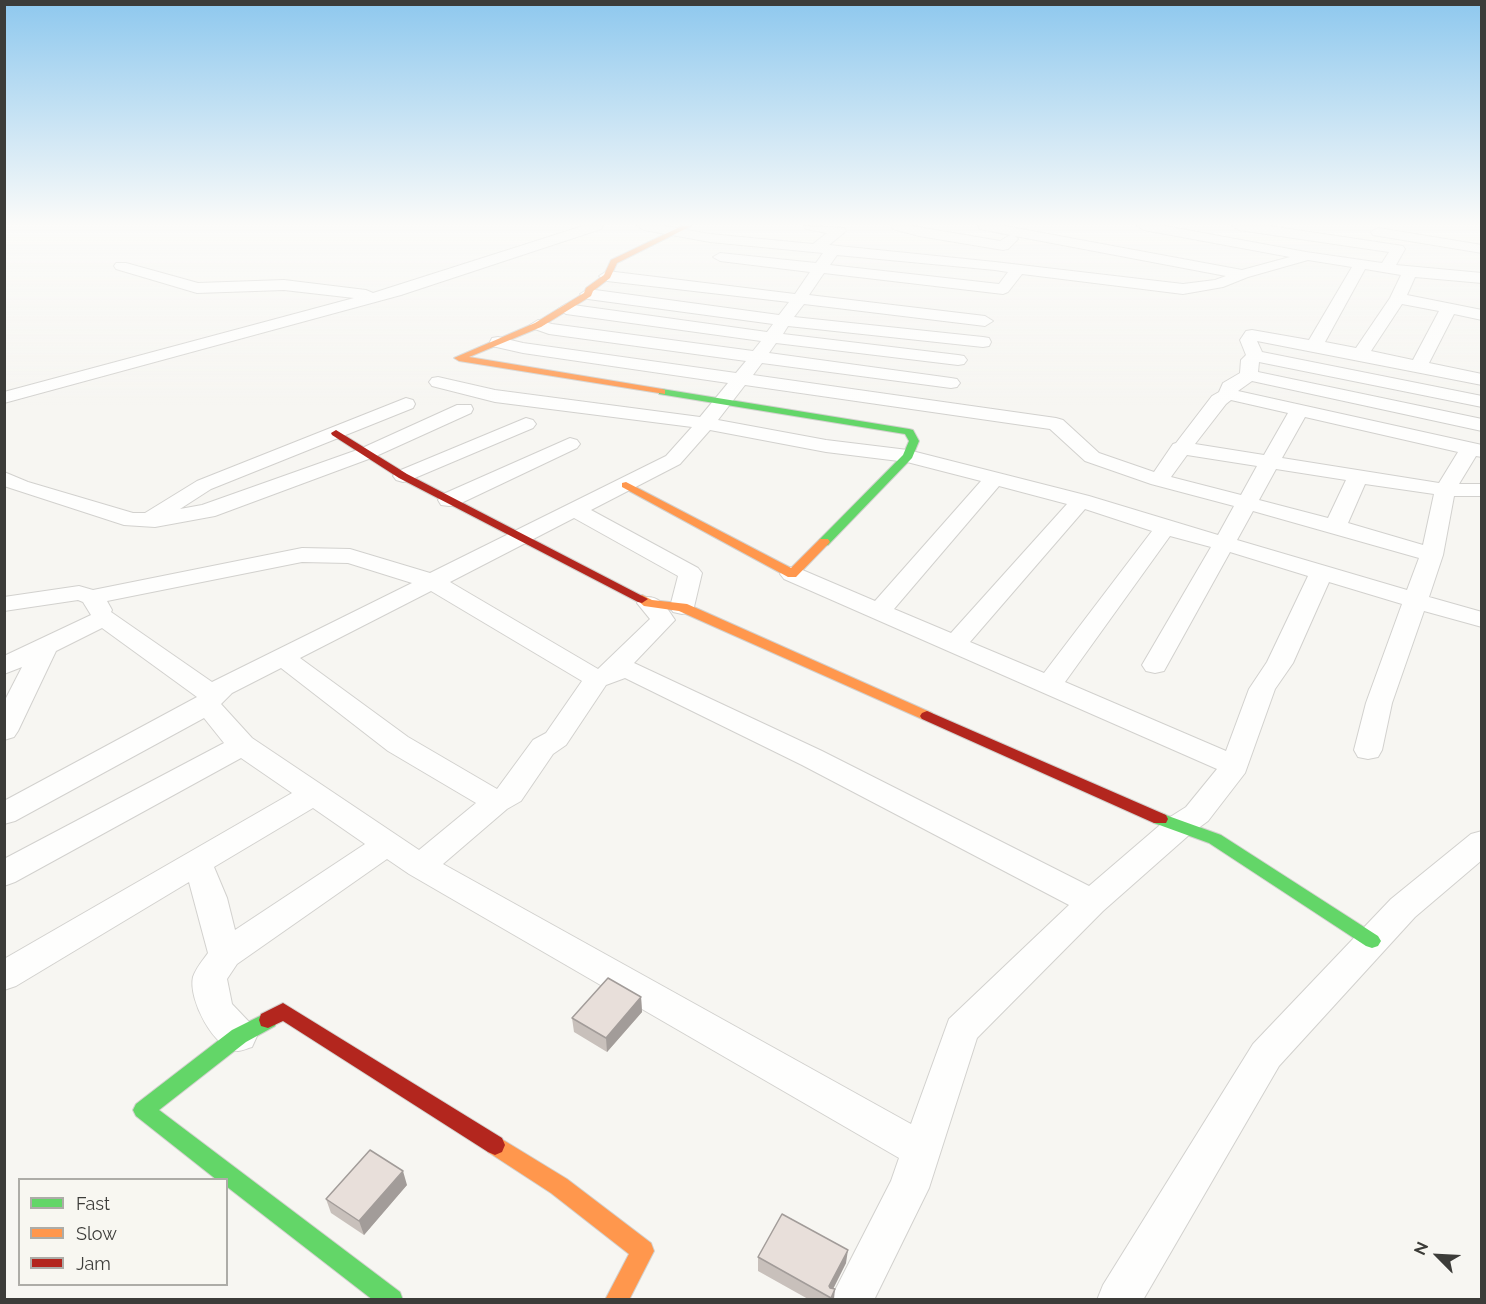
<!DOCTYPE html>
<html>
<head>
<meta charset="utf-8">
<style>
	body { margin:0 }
	#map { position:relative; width:1486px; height:1304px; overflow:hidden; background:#f7f6f2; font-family:Raleway,sans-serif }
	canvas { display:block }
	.frame { position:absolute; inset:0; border:6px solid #3c3c39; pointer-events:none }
	.legend { position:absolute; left:18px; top:1178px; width:210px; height:108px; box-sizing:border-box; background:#f8f7f1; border:2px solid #adaca7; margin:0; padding:8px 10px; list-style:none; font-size:18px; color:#3c3c39 }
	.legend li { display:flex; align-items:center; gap:12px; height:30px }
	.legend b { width:30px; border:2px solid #adaca7 }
	.north { position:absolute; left:1408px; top:1226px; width:60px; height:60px; -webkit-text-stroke:4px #f8f7f1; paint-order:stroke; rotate:294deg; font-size:16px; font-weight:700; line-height:24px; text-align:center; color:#3c3c39 }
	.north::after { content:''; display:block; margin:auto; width:21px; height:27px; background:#3c3c39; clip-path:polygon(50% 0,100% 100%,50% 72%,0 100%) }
</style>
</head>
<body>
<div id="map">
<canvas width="1486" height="1304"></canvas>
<div class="frame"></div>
<ul class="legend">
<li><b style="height:8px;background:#63d668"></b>Fast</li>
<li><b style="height:8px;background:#ff974d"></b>Slow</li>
<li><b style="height:8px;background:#b3261e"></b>Jam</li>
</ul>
<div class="north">N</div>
</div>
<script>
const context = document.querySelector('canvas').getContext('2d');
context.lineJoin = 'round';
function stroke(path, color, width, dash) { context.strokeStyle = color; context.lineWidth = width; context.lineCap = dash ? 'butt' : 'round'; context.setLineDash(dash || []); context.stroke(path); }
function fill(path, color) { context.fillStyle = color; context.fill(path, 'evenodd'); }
const street = new Path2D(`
	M583,226H603L601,229L401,295L4,403V392L354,298L284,290L197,293L116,269L114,266L116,263H126L198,283L284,280L366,290L373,293Z
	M637,226H665L710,234L813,244L827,233L806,229L804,226L844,228L846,231L829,245L995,262L1183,284L1215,280L1226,276L1015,236L1018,239L1008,249L1003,250L919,236L893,229L891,226H912L1000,241L1010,235L980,229L978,226H1005L1242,270L1290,257L1144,230L1137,226H1165L1306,252L1382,263L1389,252L1239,230L1232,226H1270L1403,246L1405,249L1396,265L1482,273V283L1415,277L1407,295L1482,310V320L1454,314L1429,363L1482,374V385L1257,341L1262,352L1482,396V407L1259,362L1258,372L1482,419V431L1252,381L1238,391L1482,445V457L1476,456L1459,484H1482V496H1454L1443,555L1429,597L1482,612V627L1424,611L1392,703L1382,750L1378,757L1368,759L1358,757L1354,750L1366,703L1402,604L1329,582L1293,663L1275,689L1245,773L1208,821L1189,835L1103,911L977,1038L929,1188L874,1300H830L891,1181L899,1158L409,874L387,859L237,964L227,979L232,1004L252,1025L257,1036L252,1047C248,1048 242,1051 238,1051C214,1050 188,999 193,977C196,968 203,960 208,953L189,882L16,986L4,990V959L292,793L241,758L15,882L4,886V859L224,743L204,718L15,821L4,824V801L197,697L102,628L56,651L18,731L14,737L4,740V702L22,667L4,674V656L91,615L83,602L78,600L4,611V597L79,586L93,590L302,548L350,549L430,573L666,456L692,427L495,402L432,386L429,382L432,378L438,377L495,390L700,417L728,383L523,353L492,346L490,342L492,338L498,337L523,343L736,373L746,361L549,334L532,328L530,325L538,320L552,324L753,351L761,341L566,314L558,309L566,304L767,332L773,324L588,299L580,294L588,289L779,315L789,302L607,281L599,276L607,271L795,294L810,272L720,261L713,257L720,253L816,263L823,253L710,242L644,230ZM837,255L995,270L1008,272L999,284L830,265ZM1308,260L1352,267L1309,340L1252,330L1246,331L1240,340L1246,355L1241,360L1240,373L1223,383L1219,392L1212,396L1176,443L1173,444L1154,472L1099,453L1063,420L1056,418L753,375L762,363L951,388L957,387L960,383L957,379L951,378L769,353L776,343L958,365L964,364L967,360L964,356L958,355L783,334L788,326L983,347L989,346L991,342L989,338L983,337L794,317L804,304L985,326L993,321L985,316L809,295L824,273L1003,294L1008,292L1022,274L1183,294L1223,287L1248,277ZM1365,269L1401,275L1390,298L1356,348L1325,342ZM1402,304L1439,311L1413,360L1371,351ZM745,385L1050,429L1085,461L1151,484L1234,506L1218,535L1089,496L908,450L826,440L718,420ZM1231,400L1288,413L1264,455L1195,444L1226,404ZM1305,417L1458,452L1439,483L1282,458ZM710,430L826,452L907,462L981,481L875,601L800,569L792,567L784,569L780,574L784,579L1217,769L1186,807L1167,819L1089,886L822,751L634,663L675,620C666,606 658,593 640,598L637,603L650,619L598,669L450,582L574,518L678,576L670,607L673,612L682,614L691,612L694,607L702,573L698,568L591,510L680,464ZM1187,455L1257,466L1241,495L1171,477ZM1276,469L1346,480L1328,518L1259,500ZM1365,484L1434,494L1423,545L1348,523ZM999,486L1067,504L951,633L894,609ZM1085,509L1152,531L1044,673L970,642ZM1253,511L1419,558L1407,590L1237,540ZM1170,536L1211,547L1142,665L1146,671L1155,673L1164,671L1230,552L1308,576L1267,662L1249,689L1226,751L1065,682ZM302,562L348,563L412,583L212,682L111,612L112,610L107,601ZM431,591L582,681L546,733L533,740L497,789L408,737L300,658ZM281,668L388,751L476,803L419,850L252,738L221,704L232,693ZM625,678L802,765L1069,905L949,1019L911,1124L443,864L507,809L521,801L553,754L566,745L606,685ZM313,808L365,844L235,930L227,898L214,867Z
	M1378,228L1482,245V253L1373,235L1371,232Z
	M406,398L413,400L415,404L413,408L211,489L180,509L202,505L360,449L457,405H471L473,409L471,413L374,457L215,516L155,527L124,525L4,486V472L28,482L133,513H145L197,481Z
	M526,418L533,420L536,424L533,428L410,480L403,482L396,480L393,476L396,472Z
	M570,438L577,440L580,444L577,448L457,505L449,506L441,505L438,500L441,495Z
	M1482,831V860L1415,917L1279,1066L1143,1300H1097L1103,1285L1253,1044L1391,899L1471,834Z`);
const fast = new Path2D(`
	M662,389L909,429L913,430L919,441L912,458L828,545L824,546L818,542L820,539L903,455L909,441L905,434L659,394V390Z
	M1160,813L1221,835L1378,936L1381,941L1378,946L1372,948L1366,946L1209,843L1154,823L1152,819L1154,815Z
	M268,1012L275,1014L277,1020L275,1026L246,1042L159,1110L400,1292L403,1300H373L226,1186V1180H217L136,1116L133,1110L136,1104L232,1030Z`);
const slow = new Path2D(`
	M682,226H691L617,263L610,278L593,291L591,296L541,327L469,357L662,389L665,390V394L459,361L454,358L535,323L584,293L586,288L604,275L611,260Z
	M626,482L791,568L820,539H828L830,542L796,577H788L622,487V483Z
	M642,595L652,600L687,604L932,713L934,716L932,719H922L679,611L644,606L636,599Z
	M495,1135L567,1179L651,1243L654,1251L629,1300H605L629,1254L551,1193L488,1152L485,1145L488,1138Z`);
const jam = new Path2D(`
	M336,430L407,474L648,599L642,603L638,602L399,478L332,435L331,433Z
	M927,711L1166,815L1168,819L1166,823H1154L922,719L920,716L922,713Z
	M283,1003L502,1138L505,1145L502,1152L495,1155L488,1152L283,1021L268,1028L261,1026L259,1020L261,1014Z`);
stroke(street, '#d2d1ce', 2);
stroke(fast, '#d2d1ce', 2);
stroke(slow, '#d2d1ce', 2);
stroke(jam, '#d2d1ce', 2);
fill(street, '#fefefd');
fill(fast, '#63d668');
fill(slow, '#ff974d');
fill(jam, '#b3261e');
fill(new Path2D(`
	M641,997L642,1012L607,1052L574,1032L572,1018Z
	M407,1185L364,1235L331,1213L326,1199Z
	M758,1257L846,1263L833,1289L834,1299H808L758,1271Z`), '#c8c0bb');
fill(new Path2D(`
	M641,997L642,1012L607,1052L606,1038Z
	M403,1171L407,1185L364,1235L359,1221Z
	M848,1250L846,1263L829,1297V1286Z
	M835,1289L834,1299H830L831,1298Z`), '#a29c99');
const building = new Path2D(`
	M608,978L641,997L606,1038L572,1018Z
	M370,1150L403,1171L359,1221L326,1199Z
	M782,1214L848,1250L829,1286L830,1288L835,1289L831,1298L758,1257Z`);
fill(building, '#e8dfda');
stroke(building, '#a29c99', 1.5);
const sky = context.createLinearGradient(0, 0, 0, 408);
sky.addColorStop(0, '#8ec8ee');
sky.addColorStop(0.55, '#fbfbf9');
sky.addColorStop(1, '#fbfbf900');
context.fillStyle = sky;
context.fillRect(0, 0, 1486, 408);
</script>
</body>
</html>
